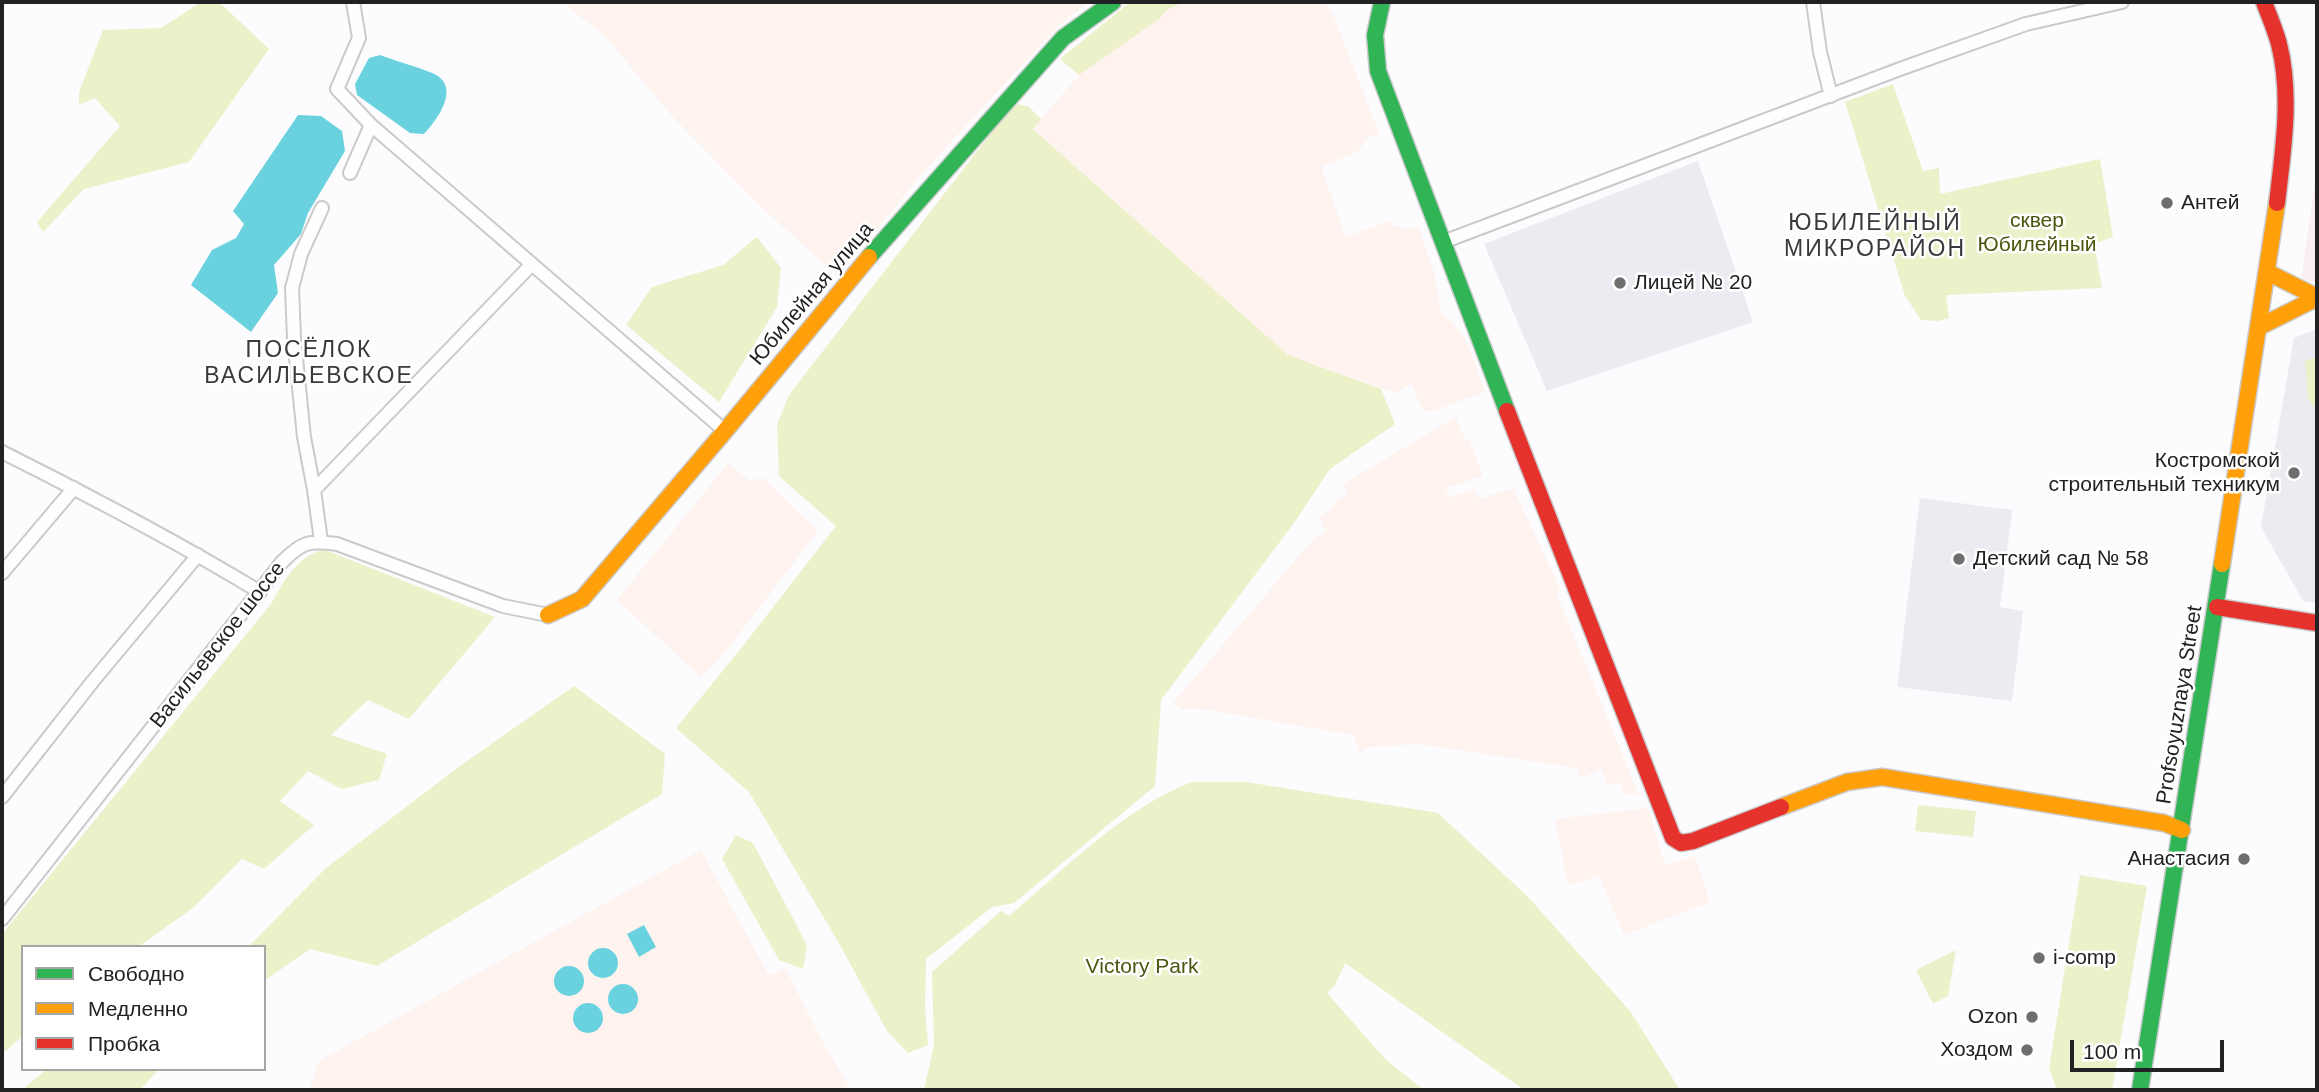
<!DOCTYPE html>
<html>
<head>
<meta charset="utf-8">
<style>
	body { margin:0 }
	#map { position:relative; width:2319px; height:1092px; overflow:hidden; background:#fcfbfd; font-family:Helvetica,sans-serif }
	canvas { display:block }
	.frame { position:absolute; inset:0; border:4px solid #222123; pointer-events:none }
	.legend { position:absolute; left:21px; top:945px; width:245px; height:126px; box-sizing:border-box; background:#fff; border:2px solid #a7a6a7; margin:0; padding:9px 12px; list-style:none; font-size:21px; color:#222123 }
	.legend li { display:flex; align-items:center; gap:14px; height:35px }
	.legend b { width:35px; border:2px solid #a7a6a7 }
	.scale { position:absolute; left:2070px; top:1040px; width:154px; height:32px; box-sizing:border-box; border:4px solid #222123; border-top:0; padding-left:9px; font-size:21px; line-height:24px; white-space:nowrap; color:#222123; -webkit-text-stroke:5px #fff; paint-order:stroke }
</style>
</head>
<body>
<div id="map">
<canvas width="2319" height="1092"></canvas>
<div class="frame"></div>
<ul class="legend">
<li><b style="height:9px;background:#30b455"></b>Свободно</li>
<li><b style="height:9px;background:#ff9f0a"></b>Медленно</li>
<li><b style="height:9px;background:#e5322d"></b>Пробка</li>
</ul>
<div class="scale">100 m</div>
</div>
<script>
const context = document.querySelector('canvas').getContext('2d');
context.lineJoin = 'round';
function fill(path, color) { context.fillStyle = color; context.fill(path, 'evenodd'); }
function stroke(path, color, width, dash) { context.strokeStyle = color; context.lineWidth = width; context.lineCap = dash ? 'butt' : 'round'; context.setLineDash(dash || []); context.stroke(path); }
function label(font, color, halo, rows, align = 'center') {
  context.font = font + ' Helvetica,sans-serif'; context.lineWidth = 5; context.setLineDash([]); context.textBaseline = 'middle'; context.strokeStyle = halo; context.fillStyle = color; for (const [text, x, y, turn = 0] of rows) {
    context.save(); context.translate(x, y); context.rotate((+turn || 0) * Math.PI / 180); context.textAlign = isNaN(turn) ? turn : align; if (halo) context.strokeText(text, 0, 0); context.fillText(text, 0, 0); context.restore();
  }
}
fill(new Path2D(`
	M2317,166V281L2306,282H2301Z`), '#f9eef4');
fill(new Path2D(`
	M562,2H1089L1060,24L926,169L838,277L758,204L671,115L605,36Z
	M1185,2H1327L1325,4L1334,17L1379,133L1369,137L1357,152L1321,167L1346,237L1389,221L1391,224L1407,230L1418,226L1435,275L1441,313L1451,321L1467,342L1485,392L1433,411H1425L1420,405L1412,384L1395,393L1288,355L1033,128L1079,75L1159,19L1167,10Z
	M1456,417L1465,440L1469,439L1483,476L1446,488L1449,498L1474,489L1479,499L1513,488L1560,588L1557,595L1639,795L1624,793L1619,782L1608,786L1601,769L1581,778L1577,768L1419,744L1369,747L1360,752L1353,735L1202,709H1181L1173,703L1315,537L1326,532L1319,516L1329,511L1338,499L1348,495L1343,484Z
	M728,463L749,480L763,478L818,531L726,651L701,677L617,600Z
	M1648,808L1665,865L1695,856L1710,902L1624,935L1599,876L1568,885L1555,819Z
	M701,850L769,976L785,968L820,1037L851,1090H309L319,1061Z`), '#fef3ee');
fill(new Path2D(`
	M1698,161L1753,322L1547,391L1484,244Z
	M2317,329V603L2303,601L2261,527L2294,338Z
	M1920,498L2012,510L2000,607L2023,611L2012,701L1897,687Z`), '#ecebf1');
fill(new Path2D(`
	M201,2H219L269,49L189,162L84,189L43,232L37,222L120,126L95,98L79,105V92L103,30L161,28Z
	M1130,2H1185L1167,10L1159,19L1079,75L1060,59Z
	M1893,84L1923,171L1939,168L1940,194L2100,159L2113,237L2094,244L2102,288L1946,295L1949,318L1938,321L1921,320L1905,296L1845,102Z
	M1019,104L1029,107L1041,119L1033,129L1288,355L1381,389L1395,424L1330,469L1294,523L1161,700L1155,786L1014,903L992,907L926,959L925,1008L928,1045L908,1053L887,1031L836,938L749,792L676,728L743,646L836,526L779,476L777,425L789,395L1005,115L1012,108Z
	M757,237L781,268L777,307L719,402L626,325L652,287L723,265Z
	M2317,357V412L2308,399L2305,361Z
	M323,549L495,617L409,719L368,700L331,735L387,754L379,780L342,789L308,771L280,801L314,825L264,869L242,859L194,907L138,947H95V945L90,947H23V1036L2,1054V934L271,604C286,578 294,560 323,549Z
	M574,686L665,754L662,794L377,966L310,949L264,981V947H248L326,868L460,766Z
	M1192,782H1246L1438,813L1528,897L1630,1011L1680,1090H1524L1345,963L1335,985L1327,993L1385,1059L1424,1090H924L934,1045L932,972L1001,911L1009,916C1065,869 1124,808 1192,782Z
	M1918,805L1976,811L1973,837L1915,831Z
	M736,835L753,843L807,945L803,969L779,960L722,859Z
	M2080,875L2147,886L2112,1090H2057L2049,1068Z
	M1956,950L1948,996L1933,1004L1916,970Z
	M47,1069H159L140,1090H22Z`), '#ecf1c9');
fill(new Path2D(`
	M380,55C392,60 429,70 438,76C459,91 436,121 424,134L410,133L357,95L355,84L369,58Z
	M298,115L321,116L342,131L345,151L308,213L301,234L274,265L278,293L251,332L191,285L212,250L236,238L244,224L233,211Z
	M644,925L656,947L639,957L627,934Z
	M588 963a15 15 0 1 1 30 0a15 15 0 1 1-30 0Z
	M554 981a15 15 0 1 1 30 0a15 15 0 1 1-30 0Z
	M608 999a15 15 0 1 1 30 0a15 15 0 1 1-30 0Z
	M573 1018a15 15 0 1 1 30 0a15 15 0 1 1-30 0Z`), '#6ad2de');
const street = new Path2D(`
	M353,2L359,38L337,89L371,125L725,431
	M1813,2L1820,52L1831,96
	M350,173L371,125
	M1443,242L1900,69L2026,24L2122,2
	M2,452C90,496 176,541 260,592
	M314,490L532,264
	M321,541L314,490L304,437L294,338L292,288L301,254L322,208
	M2,573L74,488
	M2,797L93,681L198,555
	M2,919L282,562C302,542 309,540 337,544L503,606L548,615`);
const fast = new Path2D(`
	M1382,2L1375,35L1378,71L1507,411
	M869,257L1063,38L1113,2
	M2140,1090L2222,564`);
const slow = new Path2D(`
	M2269,273L2317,297
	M2261,326L2317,298
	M2222,564L2277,203
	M548,615L582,599L725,431L869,257
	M1781,807L1847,782L1882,777L2164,823L2182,830`);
const jam = new Path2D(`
	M2264,2C2269,16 2275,29 2279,44C2292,95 2283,151 2277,203
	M1507,411L1673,838L1681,843L1693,841L1781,807
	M2217,607L2317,623`);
stroke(street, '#cacacc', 16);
stroke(fast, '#cacacc', 19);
stroke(slow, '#cacacc', 19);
stroke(jam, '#cacacc', 19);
stroke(street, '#fffeff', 12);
stroke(fast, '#30b455', 16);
stroke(slow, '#ff9f0a', 16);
stroke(jam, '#e5322d', 16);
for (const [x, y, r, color] of [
	[2167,203,7,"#6e6d6f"],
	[1620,283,7,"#6e6d6f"],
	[2294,473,7,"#6e6d6f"],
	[1959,559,7,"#6e6d6f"],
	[2244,859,7,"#6e6d6f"],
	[2039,958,7,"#6e6d6f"],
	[2032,1017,7,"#6e6d6f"],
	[2027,1050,7,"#6e6d6f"]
]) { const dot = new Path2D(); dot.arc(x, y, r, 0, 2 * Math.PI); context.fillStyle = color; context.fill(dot); stroke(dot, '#fff', 2.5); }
label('21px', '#222123', '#fff', [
	["Антей",2181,203],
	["Лицей № 20",1634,283],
	["Костромской",2280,461,"right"],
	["строительный техникум",2280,485,"right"],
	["Детский сад № 58",1973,559],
	["Анастасия",2230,859,"right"],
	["i-comp",2053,958],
	["Ozon",2018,1017,"right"],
	["Хоздом",2013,1050,"right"]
], 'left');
label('21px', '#4e550f', '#fff', [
	["сквер",2037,221],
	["Юбилейный",2037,245],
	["Victory Park",1142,967]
]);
label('21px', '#222123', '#fff', [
	["Юбилейная улица",812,294,-50],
	["Васильевское шоссе",218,645,-52],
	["Profsoyuznaya Street",2180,705,-81]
]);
context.letterSpacing = '2px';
label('23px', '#3a393c', '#fff', [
	["ЮБИЛЕЙНЫЙ",1875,224],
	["МИКРОРАЙОН",1875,250],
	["ПОСЁЛОК",309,351],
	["ВАСИЛЬЕВСКОЕ",309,377]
]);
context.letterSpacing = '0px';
</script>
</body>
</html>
